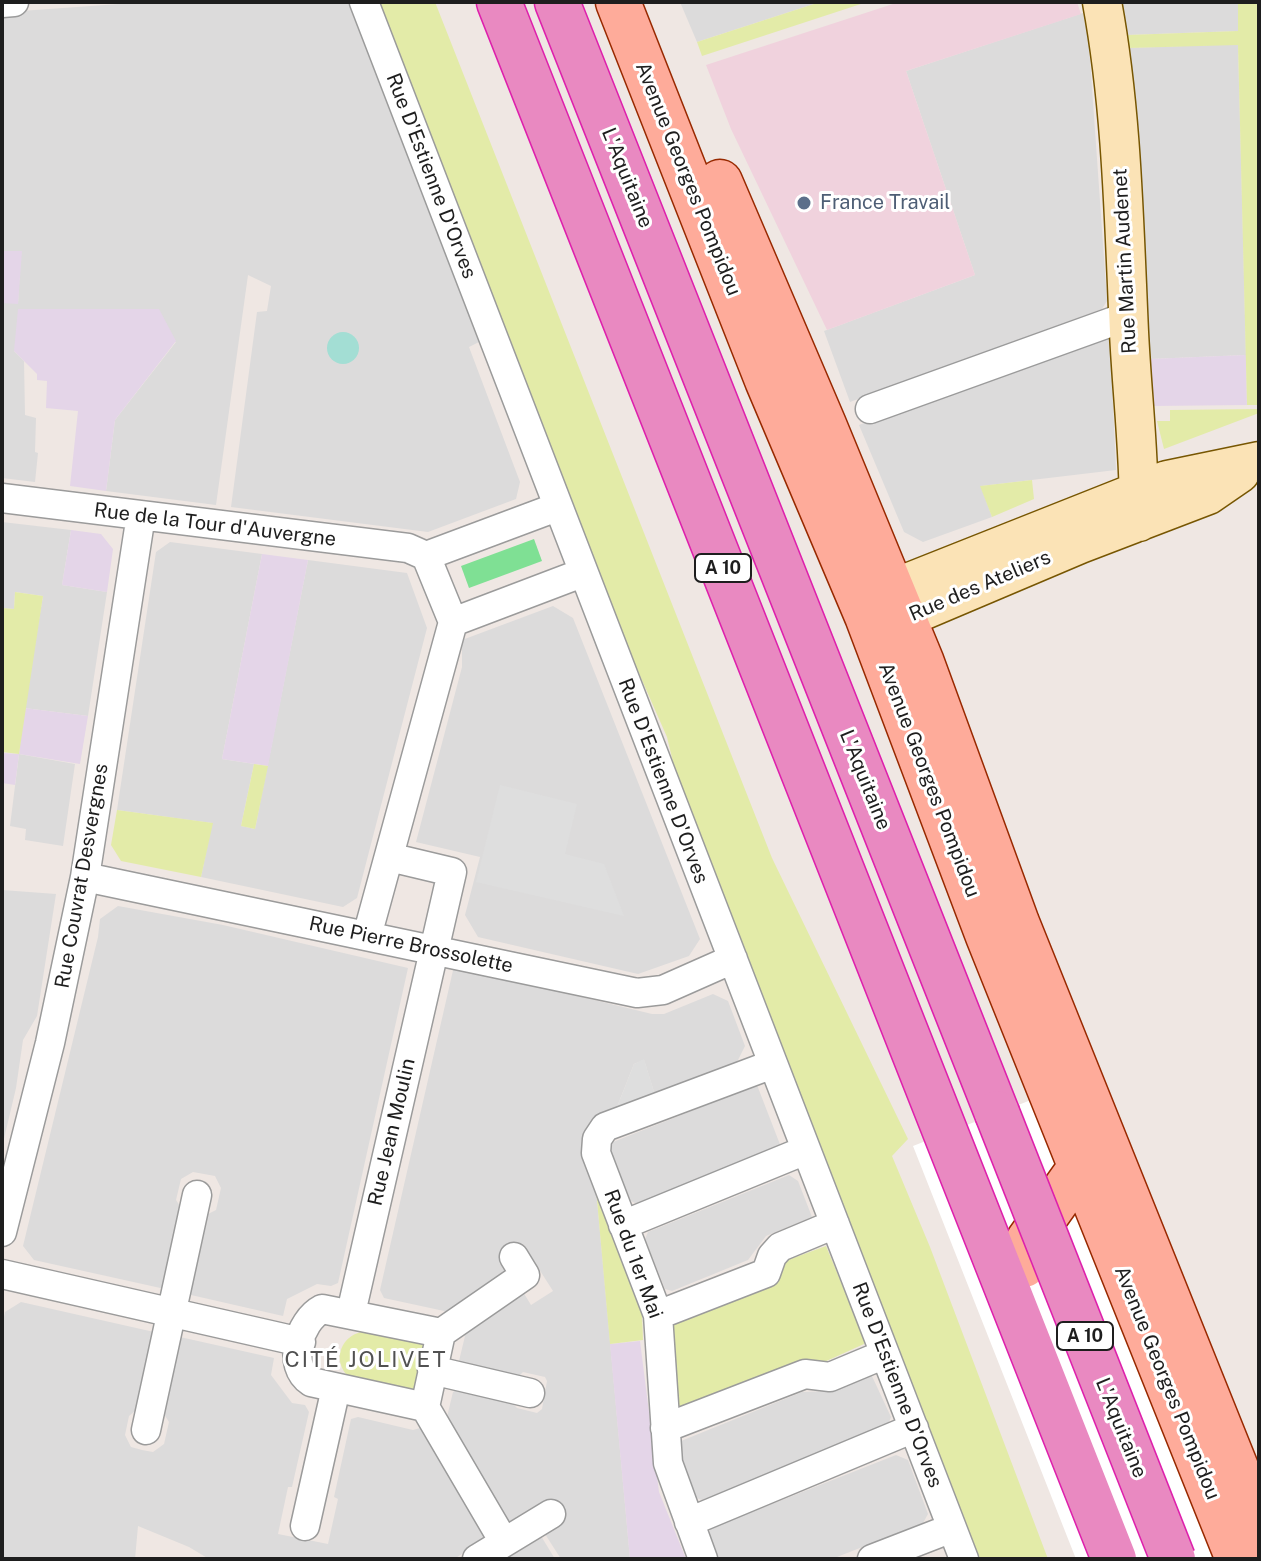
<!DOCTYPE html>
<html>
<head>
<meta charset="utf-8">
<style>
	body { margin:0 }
	#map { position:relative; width:1261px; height:1561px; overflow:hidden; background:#efe7e3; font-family:"Public Sans",sans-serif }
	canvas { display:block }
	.frame { position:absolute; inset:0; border:4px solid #1e1e1e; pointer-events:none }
</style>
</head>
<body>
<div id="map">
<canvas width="1261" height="1561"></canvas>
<div class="frame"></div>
</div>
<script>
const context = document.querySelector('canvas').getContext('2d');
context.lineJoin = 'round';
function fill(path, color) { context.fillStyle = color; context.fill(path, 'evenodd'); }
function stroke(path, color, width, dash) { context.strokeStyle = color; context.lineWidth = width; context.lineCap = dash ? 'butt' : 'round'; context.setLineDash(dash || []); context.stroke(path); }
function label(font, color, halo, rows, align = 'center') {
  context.font = font + ' "Public Sans",sans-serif'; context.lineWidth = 6; context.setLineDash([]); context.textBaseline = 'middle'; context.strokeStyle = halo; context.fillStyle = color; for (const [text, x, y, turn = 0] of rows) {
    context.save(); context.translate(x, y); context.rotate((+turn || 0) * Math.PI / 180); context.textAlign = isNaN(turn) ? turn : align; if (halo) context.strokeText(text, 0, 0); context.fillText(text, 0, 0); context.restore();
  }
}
fill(new Path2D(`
	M147,2H348L479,342L469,347L520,482L516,499L428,532L231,507L257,312L267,311L271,286L248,275L216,505L106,491L115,420L176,342L14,351L24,361L25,415L36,418L35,452L38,453L35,482L2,478V303H18L21,251H2V15L7,12Z
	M680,2H820L697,42Z
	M1121,2H1238V31L1127,35Z
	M1083,13L1089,45L1107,301L1102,309L850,402L824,331L975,275L906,71Z
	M1238,44L1246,355L1150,359L1128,48Z
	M1102,335L1110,338L1116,470L981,486L992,517L923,542L904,532L859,425Z
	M2,522L71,530L62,585L107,592L88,716L24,708L43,596L15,592L14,609L2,608Z
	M170,542L262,554L222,759L254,764L241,826L255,829L308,560L407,573L427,628L357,898L343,907L201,877L212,823L117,810L156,552Z
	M553,606L573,618L700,939L689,956L638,974L478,937L465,915L480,857L416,842L462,667V640Z
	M19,754L75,764L63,846L25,840L26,829L10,826Z
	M2,890L56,894L37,1016L23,1040L16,1088L3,1143Z
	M118,906L223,925L408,968L338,1283L331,1286L317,1284L287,1299L283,1316L191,1295L185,1287L204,1216L216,1210L221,1188L215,1176L193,1172L181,1179L176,1200L184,1212L165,1289L34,1260L23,1246L98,937L100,919Z
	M454,966L652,1014H664L713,994L728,1001L745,1046L737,1062L655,1095L644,1060L634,1064L615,1112L585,1136L583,1141V1158L593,1188L596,1189L630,1559H561L545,1534L565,1521L551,1498L503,1528L436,1422L447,1417L453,1392L465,1385L515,1396L513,1404L517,1408L537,1413L542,1409L547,1381L545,1377L523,1372L519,1376L518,1383L466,1372L459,1361L465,1336L458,1328L520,1287L531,1305L553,1291L523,1244L501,1258L513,1276L449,1318L444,1311L384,1298L380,1290Z
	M757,1085L781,1147L639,1205L631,1201L610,1151L613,1142Z
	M789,1175L798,1181L812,1217L766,1236L748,1260L672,1291L665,1289L645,1239L648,1232Z
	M21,1302L154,1332L141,1406L129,1416L125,1435L131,1447L142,1450L153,1452L164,1444L169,1422L162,1411L180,1337L274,1358L271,1375L292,1403L305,1405L309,1412L292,1487H288L278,1534L328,1544L338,1499L334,1497L351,1419L358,1417L413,1430L424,1427L492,1535L454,1559H209L189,1547L138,1526L135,1559H2V1326L5,1312Z
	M871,1374L891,1417L887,1427L702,1500L691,1496L681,1471V1441L802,1392L829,1391Z
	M896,1455L908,1460L928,1514L923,1523L832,1559H716L707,1537L711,1528Z
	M541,1536L555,1559H504Z`), '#dcdbdb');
fill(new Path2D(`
	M899,2H1077L1081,14L906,71L975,275L827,330L731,129L706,65Z`), '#f0d2dd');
fill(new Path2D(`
	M2,251H22L18,304L2,303Z
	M18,309H159L176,341L115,420L106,491L70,486L78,411L46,408L47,381L37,380V374L14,351Z
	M1246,355L1247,405L1152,406L1150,359Z
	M71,530L101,534L113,549L107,592L62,585Z
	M262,554L308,560L268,766L222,759Z
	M24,708L88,716L80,764L19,754L15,785L2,783V753L19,754Z
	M640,1341L659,1492L686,1559H630L610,1344Z`), '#e4d5e8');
fill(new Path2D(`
	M376,2H435L772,858L908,1139L892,1156L930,1247L1048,1559H980L782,1060L678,783L667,737L582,544Z
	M820,2H867L702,56L697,42Z
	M1238,2H1259V405H1247L1238,45L1128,48L1127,35L1238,31Z
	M1259,409V413L1164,449L1157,421H1170V410Z
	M1032,480L1034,499L992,517L980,486Z
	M15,592L43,596L19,754L2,752V608L14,609Z
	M254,764L268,766L255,829L241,826Z
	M117,810L213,823L201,877L121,861L111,845Z
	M596,1189L638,1297L642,1314L643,1340L610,1344Z
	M826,1246L865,1340L864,1344L822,1363L681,1407L677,1404L671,1325L785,1261Z
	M367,1331L426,1345L415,1394L350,1378C330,1361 341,1333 367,1331Z`), '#e3eba8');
fill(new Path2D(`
	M534,539L542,561L469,588L461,566Z`), '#7fe094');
fill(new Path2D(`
	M500,785L577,804L565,854L604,864L624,916L476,882Z
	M644,1059L655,1095L615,1112L634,1064Z`), '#dedede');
fill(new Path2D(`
	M327 348a16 16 0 1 1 32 0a16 16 0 1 1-32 0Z`), '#a3ded4');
fill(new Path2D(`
	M1031,1100L1213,1559H1076L913,1146Z`), '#fff');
const street = new Path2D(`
	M364,2L964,1559
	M2,3L14,2
	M870,409L1128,316
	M2,498L408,548L426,556
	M426,556L557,507
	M426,556L453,622
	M453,622L582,573
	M85,877L637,993L663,990L733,959
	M367,936L453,622
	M623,1225L806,1150
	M2,1232L50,1043L85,877L141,515
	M1024,1265L1137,1559
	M2,1274L301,1342
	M322,1309L441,1333L425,1407L311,1382C286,1366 299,1321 322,1309Z
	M351,1313L452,872L389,857
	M658,1315L766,1273L772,1256L780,1247L835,1224
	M441,1333L525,1275L514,1257
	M432,1370L530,1393
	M425,1407L504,1542
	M665,1428L805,1374L830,1377L885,1354
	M146,1430L197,1195
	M689,1522L914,1428
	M305,1526L336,1388
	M477,1559L551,1514
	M703,1559L668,1463L658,1315L596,1153L597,1139L605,1127L773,1064
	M872,1559L952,1528`);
const secondary = new Path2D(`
	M1102,2C1122,110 1124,222 1129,332C1132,395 1140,458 1139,522
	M871,612L892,589L1167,480L1259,461
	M873,617L903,619L1080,544L1208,495L1240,473`);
const primary = new Path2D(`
	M618,2L767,380L867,616L988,936L1238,1559
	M720,182L824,425L922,663L1017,923L1259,1525
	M1024,1265L1028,1241L1080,1168`);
const highway = new Path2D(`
	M499,2L1114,1559
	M557,2L997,1113`);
stroke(street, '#9b9b9b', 31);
stroke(secondary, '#775602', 41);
stroke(primary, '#982900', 47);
stroke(highway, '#de20ac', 47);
stroke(street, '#fff', 28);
stroke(secondary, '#fbe3b6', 38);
stroke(primary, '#feab9a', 44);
stroke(highway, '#e989c1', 44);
const highwayBridge = new Path2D(`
	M997,1113L1173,1559`);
stroke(highwayBridge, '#de20ac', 47, []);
stroke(highwayBridge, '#e989c1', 44);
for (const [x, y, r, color] of [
	[804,203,8,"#5c6f8a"]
]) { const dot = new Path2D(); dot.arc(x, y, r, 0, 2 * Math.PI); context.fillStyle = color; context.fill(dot); stroke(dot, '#fff', 3); }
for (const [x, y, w] of [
	[723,568,56],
	[1085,1336,56]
]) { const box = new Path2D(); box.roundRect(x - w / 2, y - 14, w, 28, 6); context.fillStyle = '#fff'; context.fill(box); stroke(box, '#1e1e1e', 2); }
label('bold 18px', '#1e1e1e', null, [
	["A 10",723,568],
	["A 10",1085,1336]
]);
label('20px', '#1e1e1e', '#fff', [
	["Rue D'Estienne D'Orves",431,176,69],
	["L'Aquitaine",627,178,68],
	["Avenue Georges Pompidou",688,179,68],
	["Rue Martin Audenet",1125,261,-93],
	["Rue de la Tour d'Auvergne",215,525,7],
	["Rue des Ateliers",980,586,-23],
	["L'Aquitaine",865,780,68],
	["Avenue Georges Pompidou",929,780,69],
	["Rue D'Estienne D'Orves",663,781,69],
	["Rue Couvrat Desvergnes",82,876,-80],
	["Rue Pierre Brossolette",411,945,12],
	["Rue Jean Moulin",392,1132,-77],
	["Rue du 1er Mai",633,1254,70],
	["Avenue Georges Pompidou",1167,1383,68],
	["Rue D'Estienne D'Orves",897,1385,69],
	["L'Aquitaine",1121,1428,68]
]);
label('20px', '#4e5e75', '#fff', [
	["France Travail",820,203]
], 'left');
context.letterSpacing = '2px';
label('22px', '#515151', '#fff', [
	["CITÉ JOLIVET",366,1360]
]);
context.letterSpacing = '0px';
</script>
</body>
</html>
